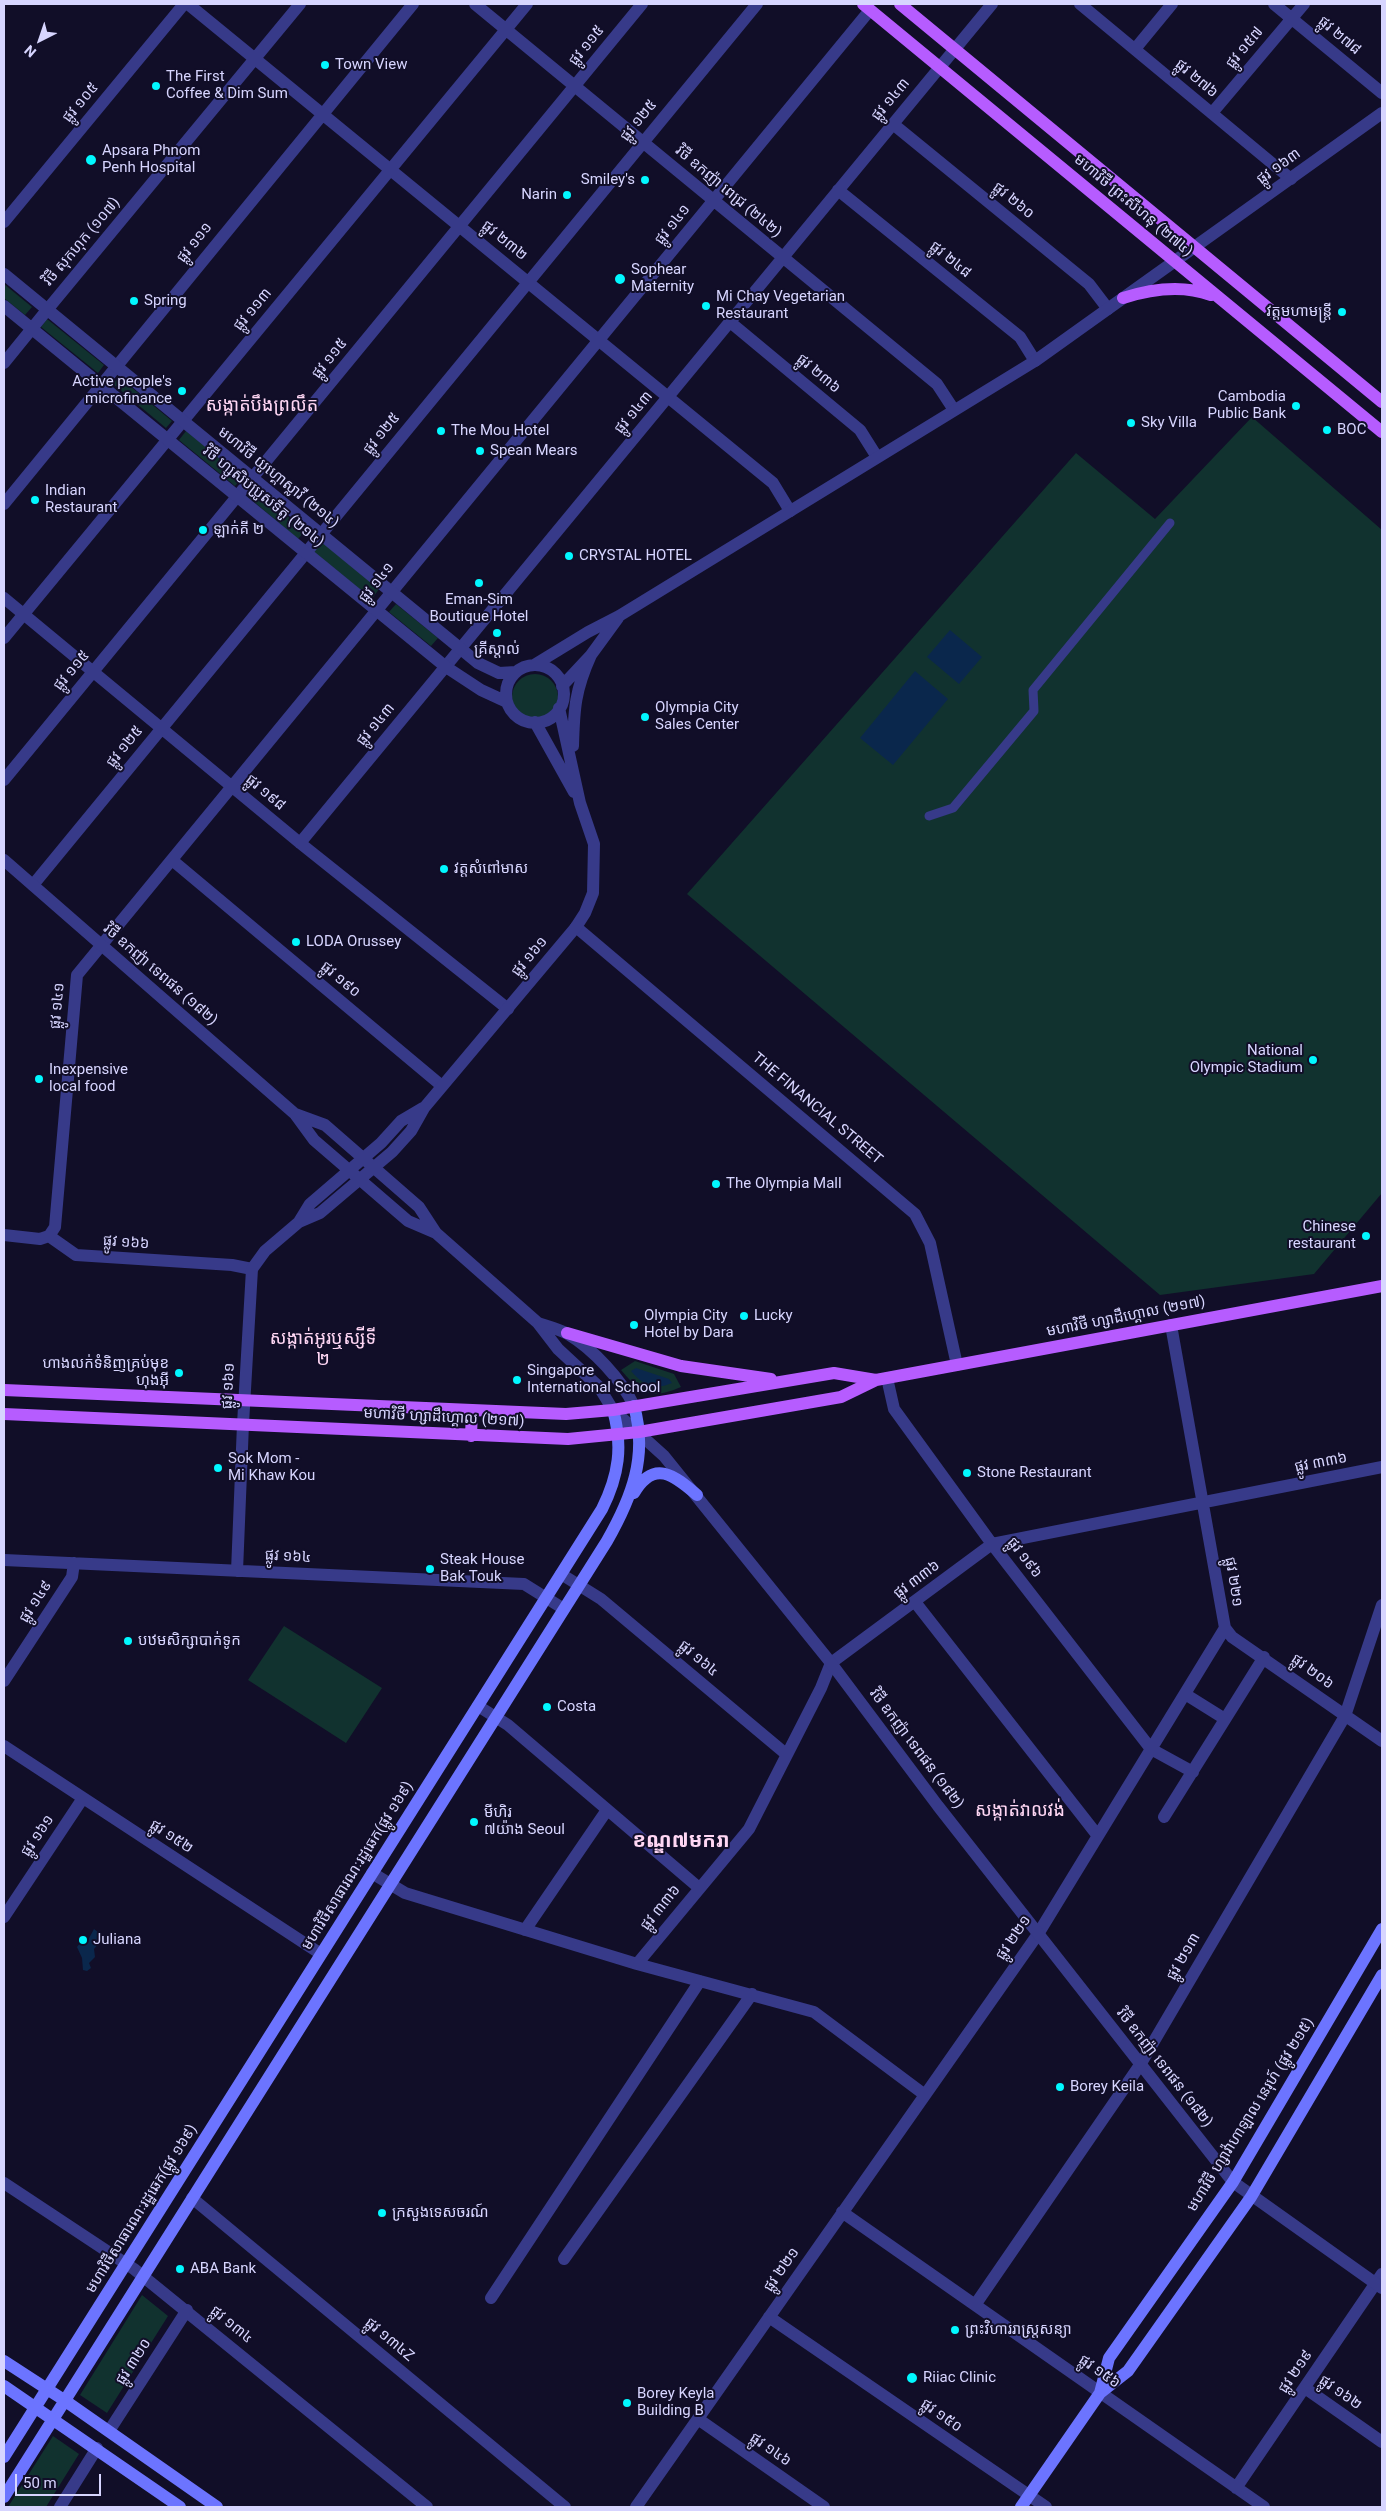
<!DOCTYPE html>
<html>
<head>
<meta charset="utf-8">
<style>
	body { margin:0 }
	#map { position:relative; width:1386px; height:2511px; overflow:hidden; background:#110e28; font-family:Roboto,sans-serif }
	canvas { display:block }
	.frame { position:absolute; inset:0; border:5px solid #d7d5ff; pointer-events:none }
	.north { position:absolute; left:15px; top:15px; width:50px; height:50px; -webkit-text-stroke:4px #110e28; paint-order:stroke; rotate:221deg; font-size:14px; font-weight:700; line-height:20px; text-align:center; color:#d7d5ff }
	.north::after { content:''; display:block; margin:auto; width:18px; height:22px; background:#d7d5ff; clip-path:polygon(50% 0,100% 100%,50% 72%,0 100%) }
	.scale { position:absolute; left:15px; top:2474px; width:86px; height:22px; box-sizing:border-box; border:2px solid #d7d5ff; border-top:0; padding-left:6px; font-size:15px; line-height:18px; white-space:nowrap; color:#d7d5ff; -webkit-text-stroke:4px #110e28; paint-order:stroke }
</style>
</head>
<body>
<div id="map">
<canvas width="1386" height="2511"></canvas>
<div class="frame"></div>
<div class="north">N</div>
<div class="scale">50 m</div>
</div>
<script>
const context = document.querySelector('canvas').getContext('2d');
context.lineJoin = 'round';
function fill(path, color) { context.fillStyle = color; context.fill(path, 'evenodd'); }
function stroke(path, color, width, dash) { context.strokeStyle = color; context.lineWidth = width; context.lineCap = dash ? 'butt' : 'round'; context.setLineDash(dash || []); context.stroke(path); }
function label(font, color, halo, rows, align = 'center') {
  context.font = font + ' Roboto,"Noto Sans Khmer",sans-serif'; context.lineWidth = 4; context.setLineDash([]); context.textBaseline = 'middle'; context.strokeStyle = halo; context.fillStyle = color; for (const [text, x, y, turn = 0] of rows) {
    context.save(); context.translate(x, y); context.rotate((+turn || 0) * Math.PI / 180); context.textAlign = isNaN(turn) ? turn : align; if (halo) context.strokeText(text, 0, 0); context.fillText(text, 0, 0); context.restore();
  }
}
fill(new Path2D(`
	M4,284L32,307L25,315L4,298Z
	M47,319L104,365L98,373L41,327Z
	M119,377L172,421L166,428L113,384Z
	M1252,417L1382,530V1193L1314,1274L1160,1295L687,894L1076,453L1155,519Z
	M186,431L243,477L235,486L179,440Z
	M254,488L305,531L298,539L247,496Z
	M321,541L379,589L372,599L313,551Z
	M396,604L438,638L431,646L389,612Z
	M512 697a23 23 0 1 1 46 0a23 23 0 1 1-46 0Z
	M635,1361L674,1374L681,1387C651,1400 641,1394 621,1370Z
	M284,1626L382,1688L346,1743L248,1680Z
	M142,2295L168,2316L107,2413L80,2395Z
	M53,2436L79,2454L46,2507H8Z`), '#11322f');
fill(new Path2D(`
	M950,630L982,657L959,684L927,657Z
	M915,671L948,699L893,765L860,738Z
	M636,1368L669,1379L672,1383C654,1391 643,1385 631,1371Z
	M94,1929L104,1937L94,1949L95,1957L89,1963L91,1968L87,1971L83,1970L82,1958L77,1947L83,1939L88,1940Z`), '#0a274c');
stroke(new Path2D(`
	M929,816L953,808L1034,711L1033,690L1170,523`), '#373a89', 9);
stroke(new Path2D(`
	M188,4L773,483L790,511
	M475,4L937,384L954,410
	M1080,4L1291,179
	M1274,4L1382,93
	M1135,49L1172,4
	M1212,113L1304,4
	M893,124L1089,284L1108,309
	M838,190L1020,337L1035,361
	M47,310L300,4
	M730,322L860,430L877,457
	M4,504L413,4
	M4,598L300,843L508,1009
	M4,638L527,4
	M4,780L642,4
	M300,843L992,4
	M172,860L442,1086
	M33,885L757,4
	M576,927L915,1214L930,1243L957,1365
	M4,1235L40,1239L49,1236
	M49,1236L55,1227L77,975L870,10
	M49,1236L76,1255L232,1265L252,1269
	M887,1378L894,1409L992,1544L1151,1749L1193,1772
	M4,1560L524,1584L564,1609
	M237,1571L243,1424
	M561,1574L601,1599L786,1754
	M915,1602L1098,1836
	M1225,1628L1232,1637L1382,1741
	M4,1681L72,1577L74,1563
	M1185,1694L1225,1719
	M478,1706L508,1725L698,1887
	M4,1746L321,1954
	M1164,1817L1264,1657
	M372,1873L405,1893L637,1964L814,2012L925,2095
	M4,1917L83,1798
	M525,1930L607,1810
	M637,1964L749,1829L821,1688L831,1663L992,1544L1382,1467
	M4,2183L134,2269L427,2507
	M192,2198L565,2507
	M842,2212L1264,2507
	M564,2259L752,1994
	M491,2298L700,1981
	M975,2305L1140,2065L1345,1716L1382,1605
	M769,2317L1046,2507
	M1305,2388L1382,2442
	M698,2419L824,2507
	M109,2431L187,2310
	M1236,2488L1382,2274
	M60,2507L97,2448
	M636,2507L1038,1934L1225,1628L1171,1325`), '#373a89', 12);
stroke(new Path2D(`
	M4,222L184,4
	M4,274L478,663L499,673L516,672
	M4,306L446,667L481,690L507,702
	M4,363L47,310
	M534,665L588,632L619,616L1035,361L1382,113
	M506 694a29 29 0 1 1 58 0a29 29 0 1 1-58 0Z
	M562,686L591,655L618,618
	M535,722L574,792
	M573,746C574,709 575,690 591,655
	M4,860L295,1114L314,1140L408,1221L436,1233
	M295,1114L325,1125L419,1207L436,1233L538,1323L558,1349L599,1387L613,1410L664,1456L831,1663L938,1806L1233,2182L1382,2288
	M299,1222L320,1213L392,1152L411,1131L424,1108L576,927L585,913L593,893L594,844L580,803L559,708
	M538,1323C547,1326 559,1329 568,1334C593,1349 622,1380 634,1406
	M243,1424L252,1269L265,1251L299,1222L310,1204L381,1143L401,1121L423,1108`), '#373a89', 12);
stroke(new Path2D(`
	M634,1493C654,1459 674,1475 697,1495
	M4,2361L64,2400L217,2507
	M4,2386L180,2507
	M1100,2393L1109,2358L1233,2182L1382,1929
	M4,2457L602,1509C619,1475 623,1446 613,1410
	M4,2497L607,1541C632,1497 648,1456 634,1406
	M1021,2507L1100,2393L1128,2371L1251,2197L1382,1975`), '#6c74ff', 12);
stroke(new Path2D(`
	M863,4L1382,432
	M900,4L1382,402
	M1123,298C1151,289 1183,285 1211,295
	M567,1333L681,1366L771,1379
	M4,1390L566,1414L613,1410L834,1373L876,1380
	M4,1414L568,1439L639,1432L841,1397L876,1380L1382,1286
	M471,1436L472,1410`), '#b65cff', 12);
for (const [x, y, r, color] of [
	[325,65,5,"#01f8ff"],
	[156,86,5,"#01f8ff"],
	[91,160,6,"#01f8ff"],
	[645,180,5,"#01f8ff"],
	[567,195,5,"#01f8ff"],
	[620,279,6,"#01f8ff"],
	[134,301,5,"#01f8ff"],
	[706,306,5,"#01f8ff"],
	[1342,312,5,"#01f8ff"],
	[182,391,5,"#01f8ff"],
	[1296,406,5,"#01f8ff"],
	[1131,423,5,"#01f8ff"],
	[1327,430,5,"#01f8ff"],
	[441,431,5,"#01f8ff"],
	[480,451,5,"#01f8ff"],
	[35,500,5,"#01f8ff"],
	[203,530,5,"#01f8ff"],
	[569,556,5,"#01f8ff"],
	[479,583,5,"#01f8ff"],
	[497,633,5,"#01f8ff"],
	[645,717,5,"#01f8ff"],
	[444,869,5,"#01f8ff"],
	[296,942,5,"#01f8ff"],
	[1313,1060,5,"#01f8ff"],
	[39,1079,5,"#01f8ff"],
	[716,1184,5,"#01f8ff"],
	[1366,1236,5,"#01f8ff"],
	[744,1316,5,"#01f8ff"],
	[634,1325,5,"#01f8ff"],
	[179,1373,5,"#01f8ff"],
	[517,1380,5,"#01f8ff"],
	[218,1468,5,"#01f8ff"],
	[967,1473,5,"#01f8ff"],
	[430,1569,5,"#01f8ff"],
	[128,1641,5,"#01f8ff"],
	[547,1707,5,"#01f8ff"],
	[474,1822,5,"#01f8ff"],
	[83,1940,5,"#01f8ff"],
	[1060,2087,5,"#01f8ff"],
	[382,2213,5,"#01f8ff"],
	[180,2269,5,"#01f8ff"],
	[955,2330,5,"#01f8ff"],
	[912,2378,6,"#01f8ff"],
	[627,2403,5,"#01f8ff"]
]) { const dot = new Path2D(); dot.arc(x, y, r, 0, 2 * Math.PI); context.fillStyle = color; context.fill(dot); stroke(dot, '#110e28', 2); }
label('15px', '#d7d5ff', '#110e28', [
	["ផ្លូវ ២៧៨",1339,36,40],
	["ផ្លូវ ១១៥",587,46,-51],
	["ផ្លូវ ១៥៧",1245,48,-50],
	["ផ្លូវ ២៧៦",1196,79,40],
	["ផ្លូវ ១៤៣",891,100,-50],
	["ផ្លូវ ១០៥",81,103,-50],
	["ផ្លូវ ១២៥",639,121,-51],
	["ផ្លូវ ១៦៣",1279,167,-36],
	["វិថី ឧកញ៉ា ពេជ្រ (២៤២)",728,192,40],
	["ផ្លូវ ២៦០",1013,201,39],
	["មហាវិថី ព្រះសីហនុ (២៧៤)",1133,206,40],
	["ផ្លូវ ១៤១",673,225,-51],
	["ផ្លូវ ២៣២",504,241,39],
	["វិថី សុកហុក (១០៧)",82,242,-50],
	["ផ្លូវ ១១១",195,243,-51],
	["ផ្លូវ ២៤៨",950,260,39],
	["ផ្លូវ ១១៣",253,310,-50],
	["ផ្លូវ ១១៥",330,359,-51],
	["ផ្លូវ ២៣៦",818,374,40],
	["ផ្លូវ ១៤៣",634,413,-50],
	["ផ្លូវ ១២៥",382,434,-51],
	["មហាវិថី យូហ្គោស្លាវី (២១៤)",278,478,39],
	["វិថី ហ្សូសិបប្រូសទីតូ (២១៤)",263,497,39],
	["ផ្លូវ ១៤១",377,583,-51],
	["ផ្លូវ ១១៥",72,671,-50],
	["ផ្លូវ ១៤៣",376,725,-50],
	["ផ្លូវ ១២៥",125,747,-51],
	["ផ្លូវ ១៩៨",265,793,40],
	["ផ្លូវ ១៦១",530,957,-50],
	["វិថី ឧកញ៉ា ទេពផន (១៨២)",160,975,41],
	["ផ្លូវ ១៩០",340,980,40],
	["ផ្លូវ ១៤១",58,1006,-85],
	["THE FINANCIAL STREET",817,1109,40],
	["ផ្លូវ ១៦៦",126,1243,4],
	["មហាវិថី ហ្សាដឹហ្គោល (២១៧)",1126,1317,-11],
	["ផ្លូវ ១៦១",229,1386,-87],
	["មហាវិថី ហ្សាដឹហ្គោល (២១៧)",444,1418,3],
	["ផ្លូវ ៣៣៦",1321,1463,-11],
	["ផ្លូវ ១៦៤",288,1557,3],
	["ផ្លូវ ១៩៦",1024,1558,52],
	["ផ្លូវ ៣៣៦",917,1580,-37],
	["ផ្លូវ ២២១",1233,1582,81],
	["ផ្លូវ ១៤៩",36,1602,-57],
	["ផ្លូវ ១៦៤",698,1659,40],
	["ផ្លូវ ២០៦",1312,1672,36],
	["វិថី ឧកញ៉ា ទេពផន (១៨២)",916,1749,53],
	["ផ្លូវ ១៦១",38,1836,-56],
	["ផ្លូវ ១៥២",171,1837,33],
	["មហាវិថីសាធារណៈរដ្ឋឆេក(ផ្លូវ ១៦៩)",358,1866,-58],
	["ផ្លូវ ៣៣៦",661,1908,-51],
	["ផ្លូវ ២២១",1014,1938,-56],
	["ផ្លូវ ២១៣",1184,1957,-60],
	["វិថី ឧកញ៉ា ទេពផន (១៨២)",1164,2068,52],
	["មហាវិថី ហ្សាវ៉ាហាឡាល នេរុហ៍ (ផ្លូវ ២១៥)",1251,2115,-58],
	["មហាវិថីសាធារណៈរដ្ឋឆេក(ផ្លូវ ១៦៩)",142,2209,-58],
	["ផ្លូវ ២២១",782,2270,-55],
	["ផ្លូវ ១៣៤",231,2325,39],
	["ផ្លូវ ១៣៤Z",389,2340,40],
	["ផ្លូវ ៣២០",134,2362,-57],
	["ផ្លូវ ១៥៦",1099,2372,35],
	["ផ្លូវ ២១៩",1296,2372,-56],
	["ផ្លូវ ១៦២",1340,2393,35],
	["ផ្លូវ ១៥០",941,2416,35],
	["ផ្លូវ ១៤៦",770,2450,35]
]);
label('15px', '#d7d5ff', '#110e28', [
	["Town View",335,65],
	["The First",166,77],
	["Coffee & Dim Sum",166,94],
	["Apsara Phnom",102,151],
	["Penh Hospital",102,168],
	["Smiley's",635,180,"right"],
	["Narin",557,195,"right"],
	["Sophear",631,270],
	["Maternity",631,287],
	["Mi Chay Vegetarian",716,297],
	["Restaurant",716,314],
	["Spring",144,301],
	["វត្តមហាមន្រ្តី",1332,312,"right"],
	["Active people's",172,382,"right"],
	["microfinance",172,399,"right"],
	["Cambodia",1286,397,"right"],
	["Public Bank",1286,414,"right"],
	["Sky Villa",1141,423],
	["BOC",1337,430],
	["The Mou Hotel",451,431],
	["Spean Mears",490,451],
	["Indian",45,491],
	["Restaurant",45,508],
	["ឡាក់គី ២",213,530],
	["CRYSTAL HOTEL",579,556],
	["Eman-Sim",479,600,"center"],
	["Boutique Hotel",479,617,"center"],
	["គ្រីស្តាល់",497,650,"center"],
	["Olympia City",655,708],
	["Sales Center",655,725],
	["វត្តសំពៅមាស",454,869],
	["LODA Orussey",306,942],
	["National",1303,1051,"right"],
	["Olympic Stadium",1303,1068,"right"],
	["Inexpensive",49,1070],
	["local food",49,1087],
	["The Olympia Mall",726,1184],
	["Chinese",1356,1227,"right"],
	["restaurant",1356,1244,"right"],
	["Olympia City",644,1316],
	["Hotel by Dara",644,1333],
	["Lucky",754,1316],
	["ហាងលក់ទំនិញគ្រប់មុខ",169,1364,"right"],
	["ហុងអ៊ី",169,1381,"right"],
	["Singapore",527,1371],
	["International School",527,1388],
	["Sok Mom -",228,1459],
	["Mi Khaw Kou",228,1476],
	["Stone Restaurant",977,1473],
	["Steak House",440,1560],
	["Bak Touk",440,1577],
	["បឋមសិក្សាបាក់ទូក",138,1641],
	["Costa",557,1707],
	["មីហិរ",484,1813],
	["៧យ៉ាង Seoul",484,1830],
	["Juliana",93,1940],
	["Borey Keila",1070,2087],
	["ក្រសួងទេសចរណ៍",392,2213],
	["ABA Bank",190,2269],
	["ព្រះវិហាររាស្ត្រសន្យា",965,2330],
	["Riiac Clinic",923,2378],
	["Borey Keyla",637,2394],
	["Building B",637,2411]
], 'left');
label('18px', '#ffd7f4', '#110e28', [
	["សង្កាត់បឹងព្រលឹត",262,406],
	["សង្កាត់អូរឬស្សីទី",323,1339],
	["២",323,1360],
	["សង្កាត់វាលវង់",1020,1811]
]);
label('bold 20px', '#ffd7f4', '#110e28', [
	["ខណ្ឌ៧មករា",681,1842]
]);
</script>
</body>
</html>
